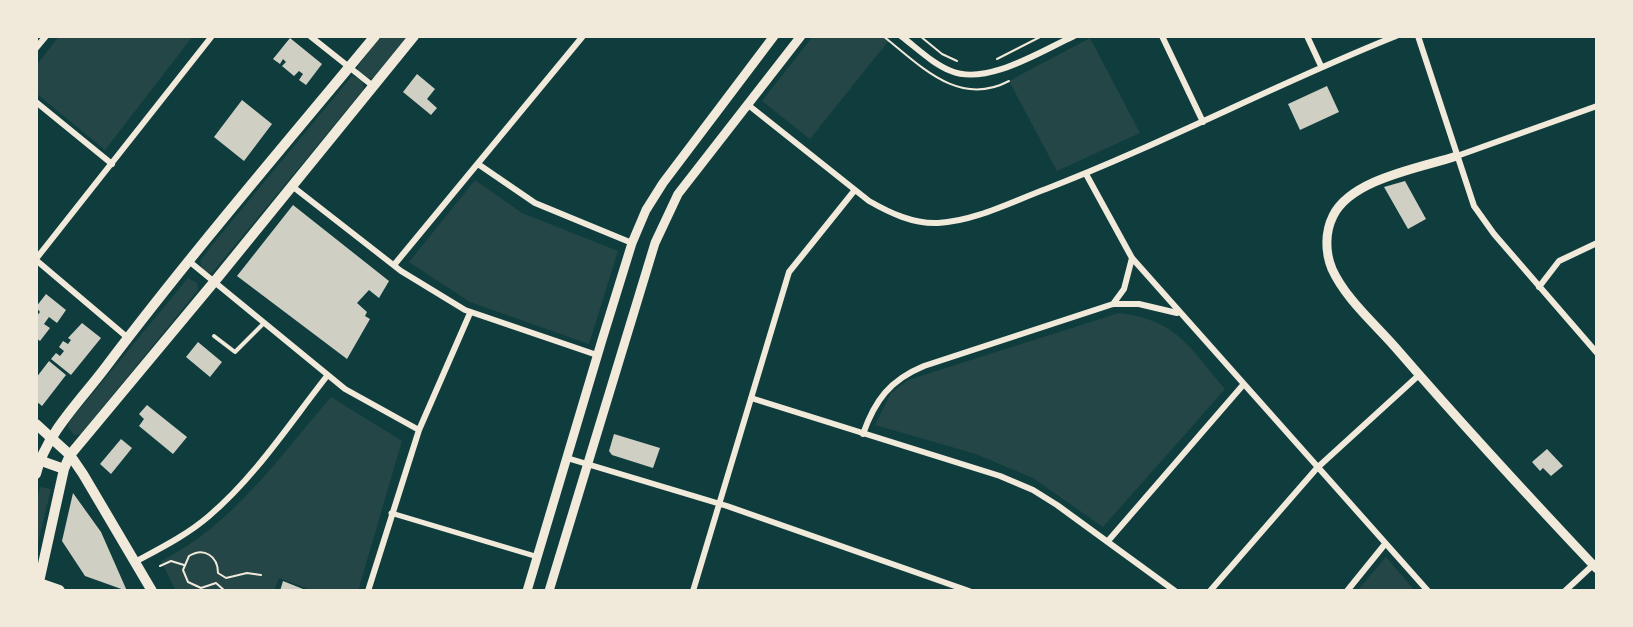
<!DOCTYPE html>
<html>
<head>
<meta charset="utf-8">
<style>
	body { margin:0 }
	#map { position:relative; width:1633px; height:627px; overflow:hidden; background:#0f3d3e; font-family:Montserrat,sans-serif }
	canvas { display:block }
	.frame { position:absolute; inset:0; border:38px solid #f1e9da; pointer-events:none }
</style>
</head>
<body>
<div id="map">
<canvas width="1633" height="627"></canvas>
<div class="frame"></div>
</div>
<script>
const context = document.querySelector('canvas').getContext('2d');
context.lineJoin = 'round';
function fill(path, color) { context.fillStyle = color; context.fill(path, 'evenodd'); }
function stroke(path, color, width, dash) { context.strokeStyle = color; context.lineWidth = width; context.lineCap = dash ? 'butt' : 'round'; context.setLineDash(dash || []); context.stroke(path); }
fill(new Path2D(`
	M59,36H193L105,150L36,93V66Z
	M380,36H409L375,78L365,79L358,71V66Z
	M813,36H886L890,39L810,139L762,101Z
	M1090,38L1140,133L1057,171L1009,81Z
	M352,76L363,80V90L212,273L203,271L200,261L212,245Z
	M475,180L522,213L618,251L589,344L470,302L409,262Z
	M188,278L197,283L198,290L81,434L74,435L68,427L69,422Z
	M1119,313C1177,320 1189,347 1225,389L1103,527L1033,478L976,454L875,425L891,393L908,380Z
	M331,397L402,441L358,591H314L279,578L274,591H176L161,561C232,526 280,456 331,397Z
	M40,487L51,489L36,551V503Z
	M1386,557L1415,591H1357Z`), '#244646');
fill(new Path2D(`
	M290,38L322,64L306,85L299,80L303,74L299,71L294,76L282,66L286,62L283,59L280,64L273,59Z
	M417,74L435,89L427,99L437,108L431,115L403,92Z
	M1327,86L1339,112L1300,130L1288,104Z
	M242,100L272,124L244,161L214,137Z
	M1405,181L1426,219L1408,229L1384,187Z
	M293,205L389,281L379,298L369,290L357,303L367,312L365,316L370,319L347,359L237,276Z
	M46,294L66,310L57,323L49,317L44,324L50,328L40,341L36,338V317L40,312L36,307Z
	M82,323L101,338L71,375L51,359L56,353L60,356L64,351L59,347L63,341L68,344L71,340L68,338Z
	M198,342L222,362L210,377L186,357Z
	M49,361L66,375L42,406L36,401V378Z
	M147,405L187,437L173,454L139,426L144,419L139,414Z
	M614,434L660,448L653,468L612,455L609,451Z
	M121,439L132,448L111,474L100,464Z
	M1547,449L1563,466L1551,476L1543,468L1540,471L1532,462Z
	M73,493L101,532L127,591L85,576L62,541Z
	M283,581L308,591H280Z`), '#cfcfc3');
stroke(new Path2D(`
	M883,36C920,65 958,108 1009,81
	M920,36L942,54L957,61
	M997,59L1042,36
	M160,566L171,561L184,565
	M225,591L216,583L201,588L188,582L183,570L189,556C204,547 218,556 218,573L226,578L247,573L261,575`), '#f1e9da', 2);
stroke(new Path2D(`
	M214,336L235,352L263,324`), '#f1e9da', 4);
stroke(new Path2D(`
	M391,513L538,557`), '#f1e9da', 5);
stroke(new Path2D(`
	M310,36L373,86
	M901,36C917,48 933,64 951,71C987,86 1041,51 1074,36
	M1162,36L1203,122
	M1307,36L1321,66
	M1418,36L1474,206L1494,234L1597,353
	M36,48L46,36
	M36,102L112,164
	M747,104L869,201C890,213 913,224 938,223C975,221 1011,202 1046,189C1165,143 1278,83 1396,36
	M1457,156L1597,106
	M478,164L535,203L632,243
	M1086,174L1132,258L1428,591
	M292,186L401,271L465,310L597,355
	M36,259L212,36
	M36,260L128,338
	M190,262L345,389L419,430
	M394,265L583,36
	M1539,287L1559,261L1597,243
	M1113,304L1124,289L1132,258
	M751,398L1000,476L1033,490L1057,505L1175,591
	M863,434C875,400 890,380 924,366L1113,304H1139L1177,313
	M567,458L727,506L969,591
	M1108,541L1243,385
	M135,562C161,548 187,535 209,516C255,477 290,423 327,376
	M368,591L419,430L470,313
	M693,591L789,272L854,191
	M1210,591L1317,468L1419,375
	M1347,591L1385,544
	M1565,591L1593,565`), '#f1e9da', 6);
stroke(new Path2D(`
	M1457,156C1420,168 1351,179 1333,216C1325,232 1325,252 1332,269C1345,298 1374,323 1395,347C1460,422 1528,496 1597,569
	M527,591L602,340L632,243L646,210L663,183L774,36
	M549,591L655,243L678,194L801,36`), '#f1e9da', 9);
stroke(new Path2D(`
	M36,424L70,455L83,474L152,591
	M36,459L64,469
	M36,474C45,435 81,400 105,368C191,254 284,146 375,36
	M37,591L64,469L70,455L219,276L414,36`), '#f1e9da', 10);
stroke(new Path2D(`
	M36,583L59,591`), '#f1e9da', 12);
</script>
</body>
</html>
